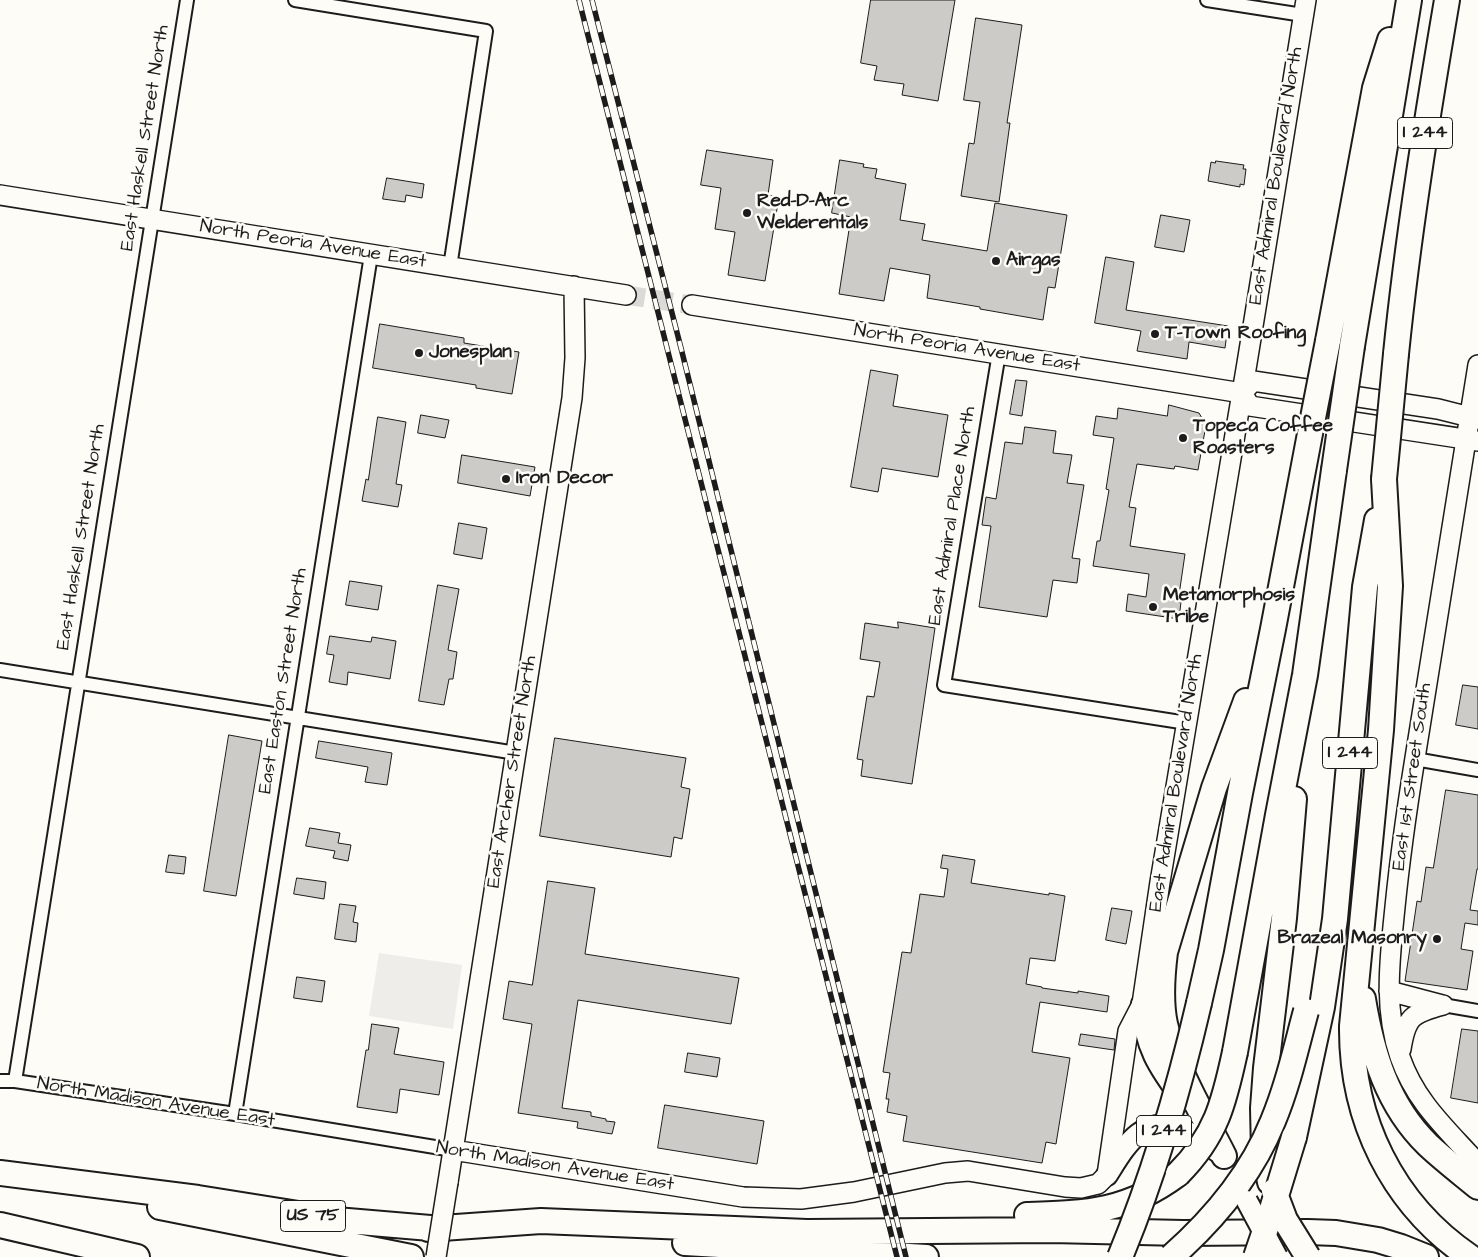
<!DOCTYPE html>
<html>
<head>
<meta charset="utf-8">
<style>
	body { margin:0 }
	canvas { display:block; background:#fdfcf7 }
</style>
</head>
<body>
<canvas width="1478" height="1257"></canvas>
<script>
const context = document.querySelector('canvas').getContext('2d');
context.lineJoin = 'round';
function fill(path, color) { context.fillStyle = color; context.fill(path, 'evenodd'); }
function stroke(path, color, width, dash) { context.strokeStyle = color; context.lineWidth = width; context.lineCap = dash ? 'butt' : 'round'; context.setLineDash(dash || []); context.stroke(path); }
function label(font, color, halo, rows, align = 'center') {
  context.font = font + ' "Architects Daughter",sans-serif'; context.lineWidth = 5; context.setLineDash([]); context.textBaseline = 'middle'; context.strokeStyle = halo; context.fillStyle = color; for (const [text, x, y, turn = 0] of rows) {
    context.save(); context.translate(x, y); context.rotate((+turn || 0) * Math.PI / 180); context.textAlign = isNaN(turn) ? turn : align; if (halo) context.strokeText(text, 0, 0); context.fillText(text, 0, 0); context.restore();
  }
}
fill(new Path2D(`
	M379,953L462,965L453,1029L369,1016Z`), '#eeede9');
const building = new Path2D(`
	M871,0H955L938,101L902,95L904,84L874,80L877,66L861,63Z
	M976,18L1022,25L1007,123H1010L999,202L961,196L969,143L974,144L980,102L964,100Z
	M707,150L773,160L768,195L779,197L765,281L728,275L735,232L715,229L721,188L701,185Z
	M840,160L864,164L863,167L877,169L875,178L906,184L900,220L925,224L922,240L987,251L995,203L1067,215L1055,288L1048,287L1043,320L980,309V307L927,298L930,275L890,268L884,301L839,294L851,217L832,213Z
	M1216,161L1244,165L1243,169H1246L1244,185L1240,184V187L1208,181L1211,162L1215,163Z
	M387,178L424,184L422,198L406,195L405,202L383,199Z
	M1161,215L1190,220L1184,252L1155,247Z
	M1106,257L1134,262L1126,310L1228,326L1225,348L1189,342L1187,359L1137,351L1141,331L1095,323Z
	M380,324L464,338V343L519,352L512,394L476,388V385L373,368Z
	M871,370L898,375L893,406L948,415L938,477L882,468L878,492L851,487Z
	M1016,380L1027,381L1022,416L1010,414Z
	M1169,405L1199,413L1206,425L1198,470L1175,466L1174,469L1137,464L1129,507L1136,508L1130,546L1185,554L1178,602H1181L1179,619L1126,611L1128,594L1146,597L1149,574L1093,566L1097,541H1100L1109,490L1106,489L1114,438L1093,435L1096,416L1117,419L1118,408L1167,416Z
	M421,415L449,420L445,438L418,433Z
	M378,417L406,422L396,484L402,485L398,507L362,501L366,479L368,480Z
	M1025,427L1056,431L1053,453L1072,455L1067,483L1084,485L1072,558L1080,559L1077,583L1053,580L1047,617L979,607L991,526L982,525L986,497L996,499L1005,442L1022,444Z
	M462,455L535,467L530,496L458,483Z
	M459,523L487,528L482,559L454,554Z
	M350,581L382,586L378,610L346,605Z
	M438,585L459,589L448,650L457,652L453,679H449L444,705L419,701Z
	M898,622L935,628L912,784L861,776L863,760L857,759L867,696L874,697L880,662L860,659L865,623L898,628Z
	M330,636L371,642L372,637L396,641L390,679L348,672L347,685L329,682L334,655L327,654Z
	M1463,685L1478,687V729L1456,725Z
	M229,735L262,741L236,896L204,891Z
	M555,738L686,758L681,787L690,789L682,839L674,837L671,857L540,836Z
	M319,741L392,753L387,785L365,782L368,767L316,758Z
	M1446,790L1478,795V869H1477L1470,910L1478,911V925L1465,923L1461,949L1473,951L1467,990L1405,981L1417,901L1421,902L1426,867L1433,868Z
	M310,828L340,833L338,843L351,845L348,861L333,858L335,851L306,846Z
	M169,855L186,857L184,874L166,872Z
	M943,855L975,860L971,883L1049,895V893L1065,896L1055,961L1030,958L1026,984L1042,987V988L1078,993V991L1109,996L1107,1012L1040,1002L1032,1052L1070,1058L1056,1144L1046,1142L1042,1163L903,1141L907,1116L887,1112L889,1099H886L890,1073L883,1072L902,952L911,953L920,894L944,897L948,869L941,868Z
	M297,878L326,882L324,899L294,894Z
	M548,881L595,888L585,954L739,978L731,1024L578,1000L562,1108L591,1112V1116L606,1119V1121L615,1122L612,1134L577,1128L578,1122L518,1113L532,1024L503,1019L509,981L532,985Z
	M340,904L356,906L353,922L358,923L356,942L335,939Z
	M1112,908L1132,911L1126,944L1106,940Z
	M297,977L325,981L322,1002L294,998Z
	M372,1024L399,1028L394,1054L444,1062L439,1095L400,1089L397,1113L357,1107L366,1050H368Z
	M1462,1029L1478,1031V1103L1451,1098Z
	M1081,1034L1115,1039L1114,1050L1079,1045Z
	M688,1053L720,1058L717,1077L685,1072Z
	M665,1105L764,1121L757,1164L658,1148Z`);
fill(building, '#cccbc8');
stroke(building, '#1c1c1c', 1);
stroke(new Path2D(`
	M626,295L692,305`), '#dbdad6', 19, [19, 9]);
const street = new Path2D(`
	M295,0L486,31L450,267
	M1207,0L1303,15
	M999,353L944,685L1187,723
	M0,670L516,753
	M1415,759L1478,770
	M1443,1005L1478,1011
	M0,1081H15L235,1114L453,1150
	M15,1081L187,0
	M235,1114L371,255`);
const secondary = new Path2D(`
	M0,195L626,295
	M692,305L1242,393
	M1478,365C1456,496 1435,627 1415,758C1407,808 1400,857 1395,907C1390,957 1383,1008 1400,1057C1416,1103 1447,1129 1478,1164
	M1242,393L1250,406L1478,441
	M1242,393L1253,381L1438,409L1478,419
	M1389,991L1442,1005
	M1401,1049C1406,1017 1412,1013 1443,1005
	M453,1150L743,1197L801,1199L854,1192L945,1173L968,1171L1065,1187L1081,1188L1098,1184L1107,1175L1128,1031L1142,1004L1160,882L1247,363L1306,0
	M448,1182L572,398L575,358L574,286`);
const primary = new Path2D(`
	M1142,1004C1144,1046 1159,1068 1183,1100
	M1107,1175C1125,1147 1141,1115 1181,1129C1193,1133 1205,1144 1217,1151`);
const highway = new Path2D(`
	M1328,341L1375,88L1390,40
	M1352,346L1409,0
	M1396,354C1408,235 1427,118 1447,0
	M1384,479L1390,586L1381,730L1352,1026C1351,1119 1392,1204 1470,1257
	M1363,999C1372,1053 1387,1105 1428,1145C1444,1160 1461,1173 1478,1187
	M1199,1003L1211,950L1240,793L1273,629L1312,423
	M1235,1052L1278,815L1305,675L1334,470
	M1294,1137L1322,1007L1335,919L1365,587L1377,520
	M1224,1156C1204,1116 1175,1069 1165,1024C1160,1001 1162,976 1165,952L1214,788L1246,701
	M0,1173L198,1198L336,1220L442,1229
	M1270,1182L1264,1152L1263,1108L1266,1068L1284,918L1294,799
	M160,1207L411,1257
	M1027,1215C1088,1213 1127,1212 1178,1174
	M0,1225L137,1257
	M428,1229L541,1221L807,1232L1051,1230L1183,1233L1308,1232L1336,1233L1378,1240L1401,1247L1426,1257
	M685,1243L926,1257`);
stroke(street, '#1c1c1c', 16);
stroke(secondary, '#1c1c1c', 22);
stroke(primary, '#1c1c1c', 24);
stroke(highway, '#1c1c1c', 28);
stroke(street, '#fdfcf7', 12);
stroke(secondary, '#fdfcf7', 19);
stroke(primary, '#fdfcf7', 20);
stroke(highway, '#fdfcf7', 24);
const rail = new Path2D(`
	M579,0L897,1257
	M592,0L682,352L906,1257`);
stroke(rail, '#1c1c1c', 5.5);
stroke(rail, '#fdfcf7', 4, [11]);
const secondaryBridge = new Path2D(`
	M436,1257L448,1182`);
const primaryBridge = new Path2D(`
	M1247,1201L1277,1257`);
const highwayBridge = new Path2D(`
	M1312,423L1328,341
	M1334,470L1352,346
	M1384,479L1396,354
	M1178,1174C1216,1136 1224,1103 1235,1052
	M1274,1191L1285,1220L1308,1257
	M1120,1257C1154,1175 1179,1089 1199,1003
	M1171,1257C1213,1220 1252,1173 1273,1121C1288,1085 1296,1048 1306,1011
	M1256,1257L1269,1219L1294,1137`);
stroke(secondaryBridge, '#1c1c1c', 22, []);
stroke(primaryBridge, '#1c1c1c', 24, []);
stroke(highwayBridge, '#1c1c1c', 28, []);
stroke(secondaryBridge, '#fdfcf7', 19);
stroke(primaryBridge, '#fdfcf7', 20);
stroke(highwayBridge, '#fdfcf7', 24);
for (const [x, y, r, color] of [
	[747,213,5,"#1c1c1c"],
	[996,261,5,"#1c1c1c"],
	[1155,334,5,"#1c1c1c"],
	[419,353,5,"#1c1c1c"],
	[1183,438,5,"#1c1c1c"],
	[506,479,5,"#1c1c1c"],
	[1153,607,5,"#1c1c1c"],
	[1437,939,5,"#1c1c1c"]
]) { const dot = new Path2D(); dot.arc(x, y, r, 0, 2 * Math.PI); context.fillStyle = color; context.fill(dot); stroke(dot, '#fdfcf7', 2); }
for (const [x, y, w] of [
	[1425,133,55],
	[1350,753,55],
	[1164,1131,55],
	[313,1216,65]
]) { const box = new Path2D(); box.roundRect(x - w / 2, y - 15.5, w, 31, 4); context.fillStyle = '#fdfcf7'; context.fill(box); stroke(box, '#1c1c1c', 1); }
label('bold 18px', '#1c1c1c', null, [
	["I 244",1425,133],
	["I 244",1350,753],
	["I 244",1164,1131],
	["US 75",313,1216]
]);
label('19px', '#1c1c1c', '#fdfcf7', [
	["East Haskell Street North",146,138,-81],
	["East Admiral Boulevard North",1277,176,-81],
	["North Peoria Avenue East",313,245,9],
	["North Peoria Avenue East",967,349,9],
	["East Admiral Place North",953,516,-81],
	["East Haskell Street North",82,537,-81],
	["East Easton Street North",284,681,-81],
	["East Archer Street North",513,772,-81],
	["East 1st Street South",1413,777,-82],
	["East Admiral Boulevard North",1177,783,-81],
	["North Madison Avenue East",156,1103,9],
	["North Madison Avenue East",555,1167,9]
]);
label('bold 19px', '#1c1c1c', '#fdfcf7', [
	["Red-D-Arc",757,202],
	["Welderentals",757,224],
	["Airgas",1006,261],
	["T-Town Roofing",1165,334],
	["Jonesplan",429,353],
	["Topeca Coffee",1193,427],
	["Roasters",1193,449],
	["Iron Decor",516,479],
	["Metamorphosis",1163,596],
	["Tribe",1163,618],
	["Brazeal Masonry",1427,939,"right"]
], 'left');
</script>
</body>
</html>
